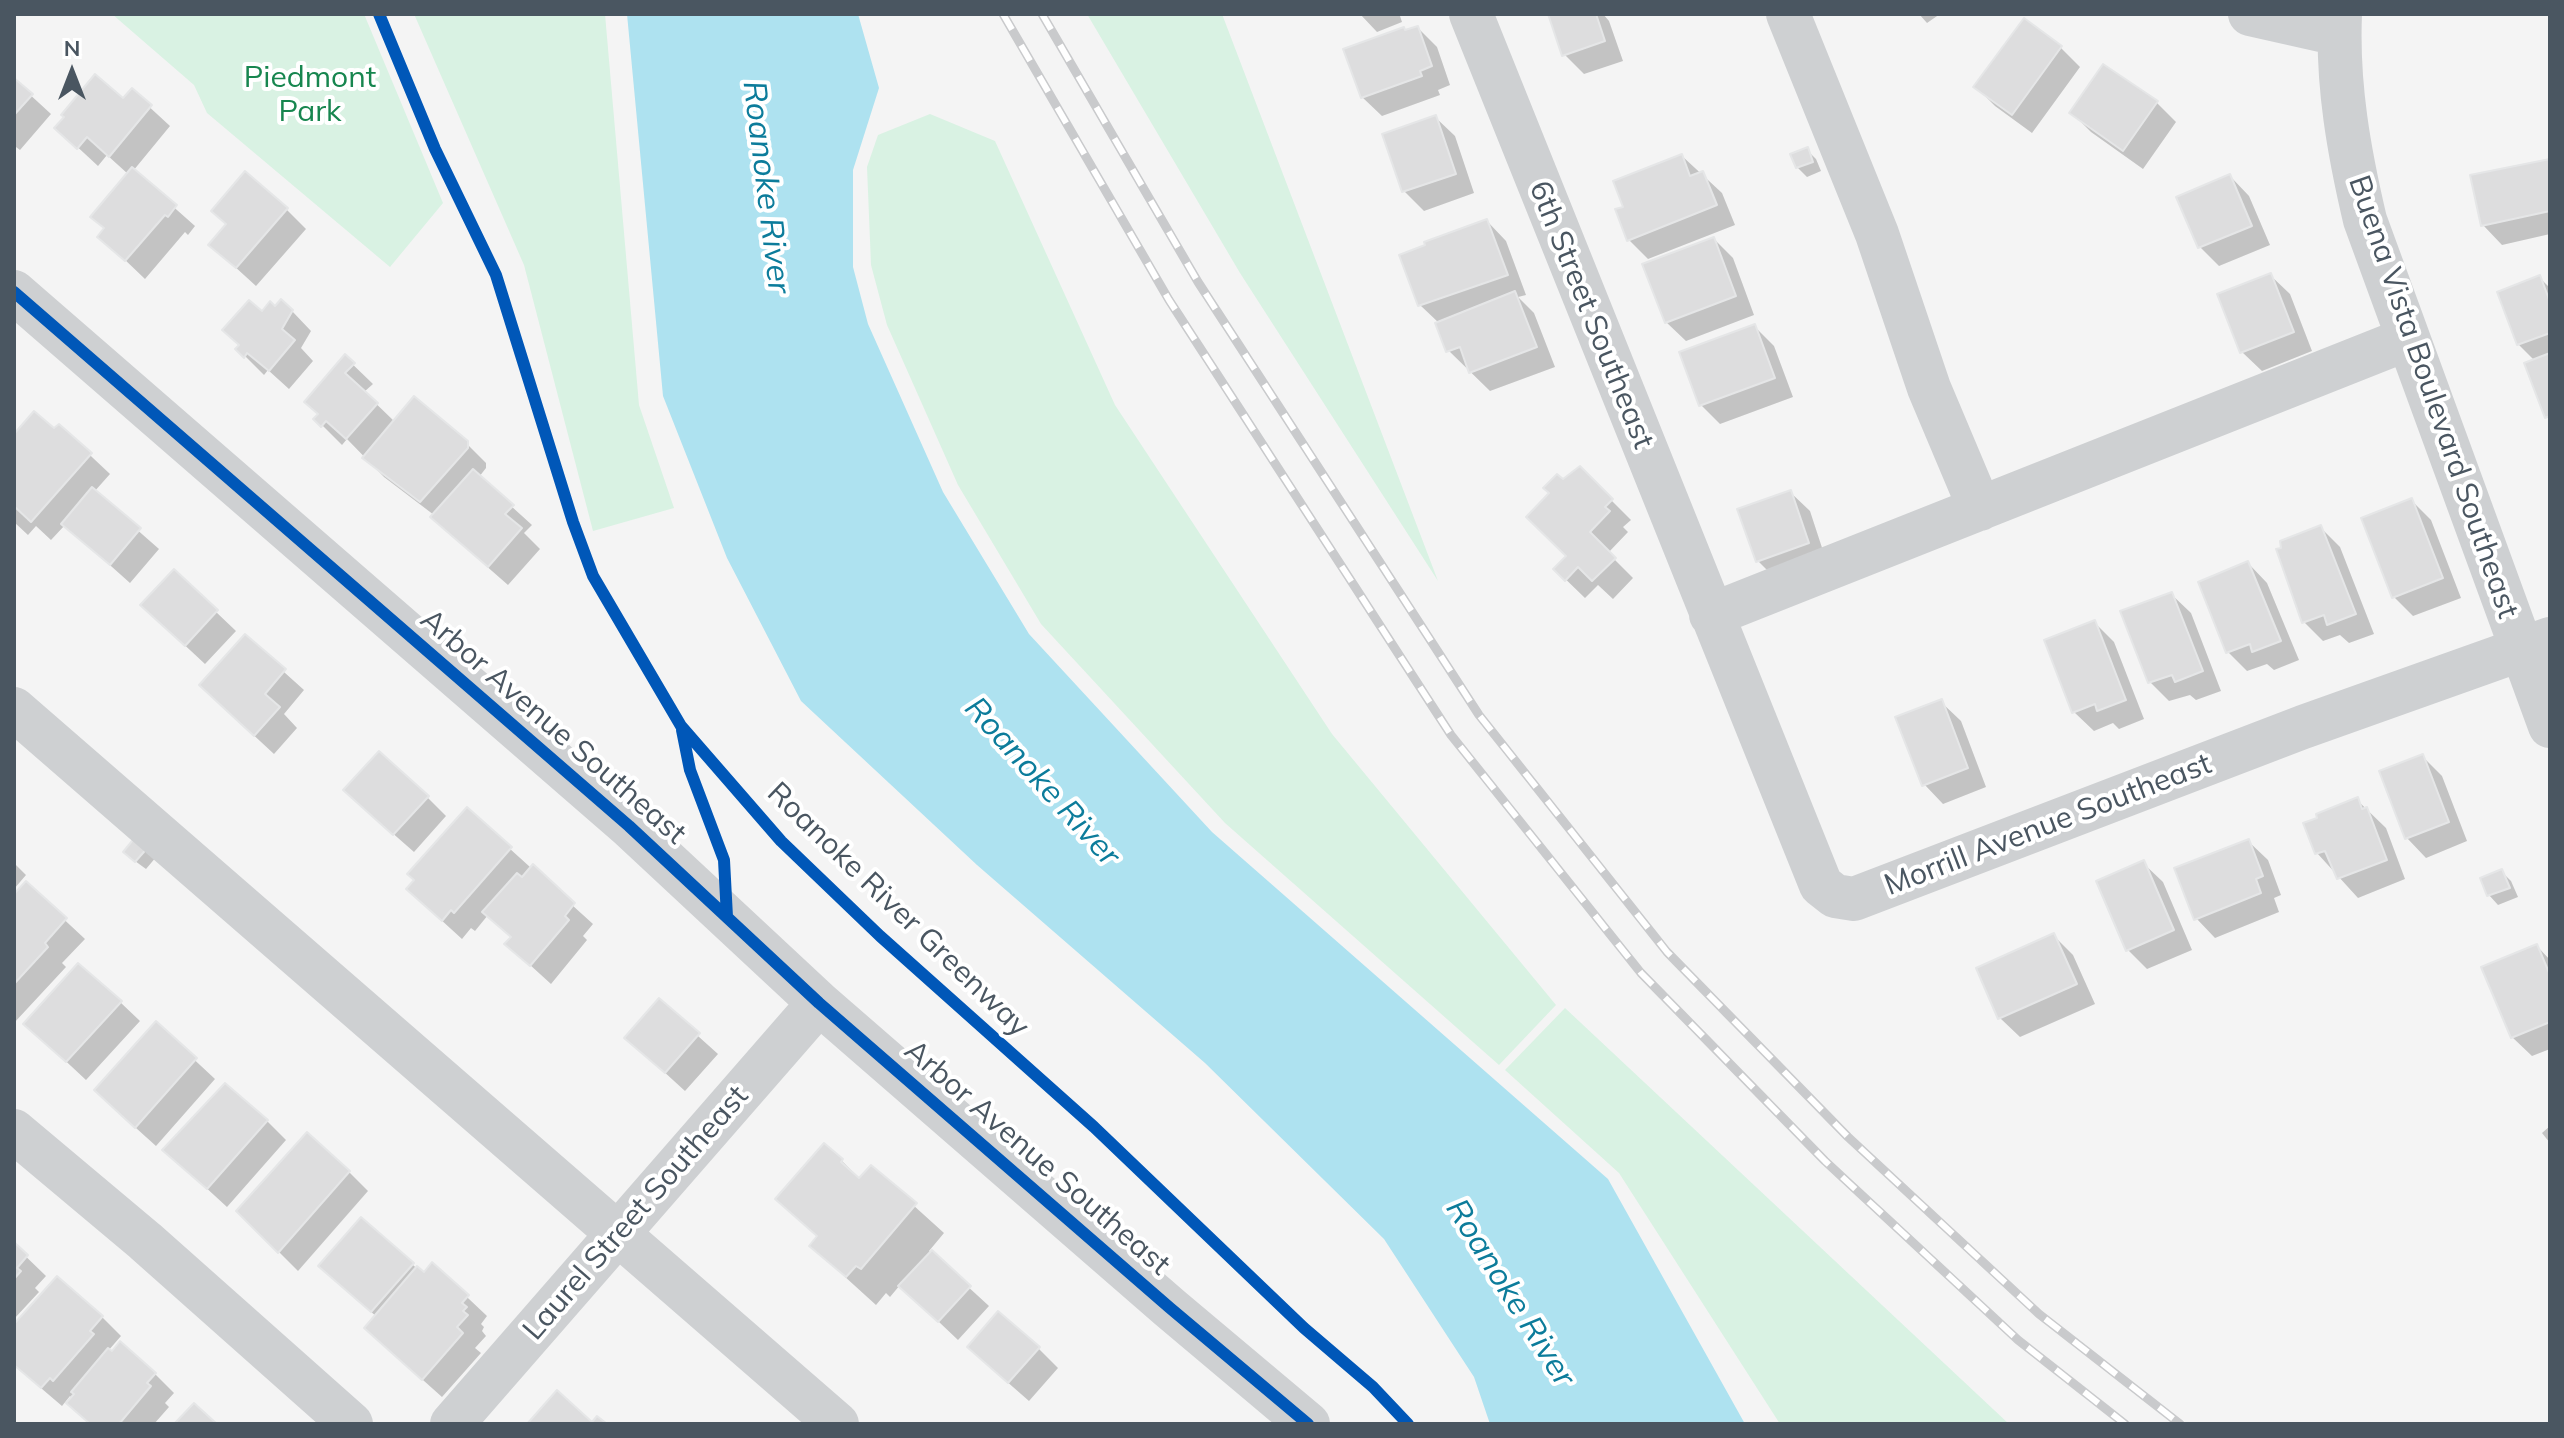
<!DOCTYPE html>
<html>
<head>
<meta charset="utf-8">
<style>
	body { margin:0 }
	#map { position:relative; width:2564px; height:1438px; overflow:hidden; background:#f4f4f4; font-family:Mulish,sans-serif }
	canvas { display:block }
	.frame { position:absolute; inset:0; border:16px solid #4a5661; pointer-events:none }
	.north { position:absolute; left:32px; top:32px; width:80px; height:80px; -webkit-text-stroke:6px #fff; paint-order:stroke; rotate:0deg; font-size:22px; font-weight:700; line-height:32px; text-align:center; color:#4a5661 }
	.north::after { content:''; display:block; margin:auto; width:28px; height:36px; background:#4a5661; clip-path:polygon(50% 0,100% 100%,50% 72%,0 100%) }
</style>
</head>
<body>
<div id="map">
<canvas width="2564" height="1438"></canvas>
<div class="frame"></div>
<div class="north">N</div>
</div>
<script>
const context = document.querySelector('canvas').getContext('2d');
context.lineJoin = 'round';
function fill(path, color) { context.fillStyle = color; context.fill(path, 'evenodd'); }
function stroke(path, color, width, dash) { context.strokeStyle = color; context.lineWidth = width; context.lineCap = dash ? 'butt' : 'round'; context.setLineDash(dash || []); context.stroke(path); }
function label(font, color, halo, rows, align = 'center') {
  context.font = font + ' Mulish,sans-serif'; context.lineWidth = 8; context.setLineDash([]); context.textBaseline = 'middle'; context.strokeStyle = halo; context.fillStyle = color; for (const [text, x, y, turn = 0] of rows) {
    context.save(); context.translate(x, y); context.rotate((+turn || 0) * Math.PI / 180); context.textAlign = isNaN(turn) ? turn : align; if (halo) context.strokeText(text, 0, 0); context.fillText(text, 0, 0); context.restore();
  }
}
fill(new Path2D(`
	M112,14H364L443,203L390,267L207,113L194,85Z
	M414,14H605L639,405L674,508L593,531L524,265Z
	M1087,14H1222L1438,581L1240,273Z
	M930,114L995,141L1115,405L1332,734L1556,1005L1499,1065L1225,823L1041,624L958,485L887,325L871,265L867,167L878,135Z
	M1565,1008L2009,1424H1780L1619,1173L1505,1070Z`), '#d9f2e3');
fill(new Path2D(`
	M627,14H858L879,88L853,170V267L868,324L943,492L1029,634L1212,832L1608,1179L1745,1424H1490L1474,1377L1384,1239L1205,1063L977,865L801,701L727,558L663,396Z`), '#aee2f0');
fill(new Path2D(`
	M1360,14H1407L1400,16L1402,22L1377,32Z
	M1552,14H1603L1609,21L1623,61L1584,74L1564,54Z
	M1919,14H1940L1927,23Z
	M1418,28L1437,47L1450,85L1438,90L1440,95L1382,116L1362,97Z
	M2061,48L2080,67L2032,133L1995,106L1976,87Z
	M14,80L51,114L20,150L16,147L14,149Z
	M132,91L170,126L133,171L195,226L188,235L185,232L145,279L100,236L106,229L128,174L107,155L98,166L57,128L124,101Z
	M2157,103L2176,122L2143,169L2091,132L2072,113Z
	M1435,117L1455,136L1474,193L1424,211L1404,191Z
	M1807,150L1816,159L1821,171L1807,177L1797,167Z
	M1682,156L1722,193L1735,225L1648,259L1629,240L1625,208Z
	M2550,161V234L2502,245L2483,225Z
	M2230,176L2249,196L2270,245L2219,266L2200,247Z
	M286,209L306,229L256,286L211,245Z
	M1487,221L1506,241L1526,295L1518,297L1534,313L1555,367L1490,391L1448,350L1439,323L1420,305Z
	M1714,239L1733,258L1754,315L1686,341L1666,322Z
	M2270,275L2290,294L2312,351L2262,371L2242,352Z
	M2540,278L2550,288V420L2547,417L2535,361L2518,344Z
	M275,309L292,311L311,331L301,348L313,361L289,389L268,370L264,375L238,349L262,313Z
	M1755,327L1774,346L1793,397L1720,424L1701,405Z
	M345,357L373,384L364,392L395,422L466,443L486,463V468L479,477L532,525L524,533L540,549L508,585L452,536L434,515L384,477L347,439L342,445L316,419Z
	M59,426L110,474L94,492L159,549L130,583L65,525L51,540L36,526L28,535L14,522V437L55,430Z
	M1580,469L1631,520L1623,527L1628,532L1608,553L1633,578L1613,599L1598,585L1585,598L1555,569L1568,556L1563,482Z
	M1790,492L1810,511L1827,563L1777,580L1758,561Z
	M2412,501L2431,520L2461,598L2413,616L2394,597Z
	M2320,527L2340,547L2374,634L2349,643L2340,635L2323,641L2304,622Z
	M2248,563L2267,583L2299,660L2274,670L2267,664L2247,671L2228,652Z
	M174,572L236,631L205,664L162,624Z
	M2171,594L2191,613L2221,691L2196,700L2190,695L2169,701L2150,682Z
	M2095,623L2114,642L2144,719L2119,729L2113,723L2094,731L2074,712Z
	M245,637L304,690L284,714L297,728L274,754L220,704Z
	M1941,702L1961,721L1986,787L1943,804L1924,784Z
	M2423,757L2442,776L2467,841L2426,858L2407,838Z
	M427,797L446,816L414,852L365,809Z
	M2357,800L2386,828L2405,879L2358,898L2317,853Z
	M467,810L593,924L583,936L587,940L551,984L507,944L512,938L488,915L475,931L471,928L462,939L428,908Z
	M137,838L157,856L146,869L135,861Z
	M2248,841L2268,860L2281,895L2274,898L2279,912L2215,938L2196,918Z
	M14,863L26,875L14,889Z
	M2143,863L2163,882L2192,950L2147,969L2128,950Z
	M2502,872L2511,881L2518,897L2498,905L2489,895L2482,879Z
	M26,884L85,939L62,963L66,967L14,1023V892L16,895Z
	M2054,936L2073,955L2095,1004L2020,1037L2000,1018Z
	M2537,946L2550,960V1049L2532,1056L2512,1037Z
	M659,1001L718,1054L685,1091L627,1038Z
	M120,1002L140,1021L86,1080L26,1024Z
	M156,1024L215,1079L156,1146L116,1110Z
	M267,1121L286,1140L227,1207L165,1150Z
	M2550,1126V1143L2542,1133Z
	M842,1161L860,1179L871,1167L944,1233L929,1251L989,1306L958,1340L900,1285L890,1297L886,1293L876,1305L811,1246L818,1237L778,1198Z
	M349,1172L368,1191L298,1271L238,1211Z
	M14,1245L46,1276L35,1288L39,1292L14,1319Z
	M413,1265L424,1275L433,1265L487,1316L481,1324L484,1327L482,1331L486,1336L475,1348L481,1353L442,1397L386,1347L377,1317L340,1285Z
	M102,1317L121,1336L108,1351L155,1374L174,1393L165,1403L169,1407L154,1424H90L70,1396L62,1406L14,1365V1327Z
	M1038,1348L1058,1368L1029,1401L989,1366Z`), '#0003');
const building = new Path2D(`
	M1548,14H1596L1605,41L1562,56Z
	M2024,18L2062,46L2012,115L1973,87Z
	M1418,26L1432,66L1420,71L1422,76L1361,98L1343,49L1404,27L1405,30Z
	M2103,64L2158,101L2123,151L2069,113Z
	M95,74L123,98L132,88L152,105L109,157L87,137L77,149L54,128L64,117L61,115Z
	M14,78L33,94L14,115Z
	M1436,115L1456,174L1402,192L1382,134Z
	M1808,147L1813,162L1796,168L1790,154Z
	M1682,154L1690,176L1703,171L1717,205L1627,241L1615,209L1623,207L1613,181Z
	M2550,159V211L2481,226L2470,175Z
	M132,167L177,205L168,217L165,215L125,261L97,237L104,228L90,217Z
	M245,171L288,208L236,268L208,245L226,224L211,211Z
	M2230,174L2252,226L2198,248L2176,197Z
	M1487,219L1508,275L1418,306L1399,255L1425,245L1424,242Z
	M1714,237L1736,296L1665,323L1642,264Z
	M2271,273L2294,332L2240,353L2217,294Z
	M2540,275L2550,302V333L2517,345L2497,292Z
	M1515,291L1537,347L1469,373L1460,347L1446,352L1435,323Z
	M281,299L293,310L282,329L295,340L269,371L247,353L244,358L235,349L239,345L222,330L249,300L262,311L270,301L275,306Z
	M1755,324L1775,378L1699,406L1679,352Z
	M2550,353V416L2545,418L2524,363Z
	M345,354L355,363L345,373L378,403L346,439L326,421L321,427L313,419L318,414L304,402Z
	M414,396L468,441V448L420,502L362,458Z
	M34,411L54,428L59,424L92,453L31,522L16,508L14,510V434Z
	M1580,466L1613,499L1605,507L1610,511L1590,532L1616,558L1592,581L1578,567L1565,581L1553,569L1566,556L1526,517L1549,493L1543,488L1557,474L1563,479Z
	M473,469L514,505L505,514L522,528L488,567L430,517Z
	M92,487L141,528L110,565L61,524Z
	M1791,490L1809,543L1756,562L1737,509Z
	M2412,498L2443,578L2392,598L2361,518Z
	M2321,525L2356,614L2327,625L2324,615L2302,623L2276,549L2281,548L2280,541Z
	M2248,561L2281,641L2252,652L2250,644L2226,653L2198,582Z
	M174,569L218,610L185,646L140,605Z
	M2172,592L2203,671L2175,682L2172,675L2148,683L2120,611Z
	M2095,620L2126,700L2097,711L2095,704L2072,713L2044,640Z
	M245,634L286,669L265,694L280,707L254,736L199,685Z
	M1942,699L1968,768L1922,786L1895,717Z
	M379,751L429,796L393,835L343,790Z
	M2423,754L2449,822L2405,839L2379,771Z
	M2358,797L2362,809L2367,807L2387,860L2337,879L2325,851L2315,854L2303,823L2317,818L2316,814Z
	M467,807L512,847L454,913L451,910L442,921L406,889L414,880L407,874Z
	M137,835L150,845L135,862L123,852Z
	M2249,839L2263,876L2256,879L2261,893L2194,920L2174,868Z
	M2144,860L2174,930L2126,951L2096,881Z
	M533,864L575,903L565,916L569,920L530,966L504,944L511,937L482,912L517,873L522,877Z
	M2502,869L2510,888L2487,896L2480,878Z
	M26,881L67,918L45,943L48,947L14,984V894Z
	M2054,933L2077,984L1998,1019L1976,968Z
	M2537,944L2550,975V1022L2511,1038L2481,967Z
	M78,963L122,1001L66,1062L23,1024Z
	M659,998L700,1033L665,1073L624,1038Z
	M156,1021L197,1058L135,1128L94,1090Z
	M225,1083L268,1120L207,1189L162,1150Z
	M307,1132L350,1171L278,1253L236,1211Z
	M824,1143L843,1159L841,1162L859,1178L871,1165L917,1203L861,1269L856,1266L846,1277L809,1246L817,1236L775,1199Z
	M361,1217L414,1263L371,1312L318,1266Z
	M14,1242L28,1255L17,1268L21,1271L14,1279Z
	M932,1250L971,1286L938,1322L898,1286Z
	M432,1262L469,1295L462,1303L467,1307L463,1311L468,1315L457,1327L463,1333L422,1380L364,1328L417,1266L424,1272Z
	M57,1276L103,1316L90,1331L94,1334L53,1381L50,1378L41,1388L14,1365V1324Z
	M998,1311L1040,1347L1008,1383L967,1347Z
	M120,1341L156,1373L147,1383L151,1386L119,1424H90L66,1403L74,1394L71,1392L108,1348L112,1351Z
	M557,1390L592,1422L597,1416L606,1423L527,1424Z
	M194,1403L217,1424H174Z`);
fill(building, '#ddddde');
stroke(building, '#e5e6e7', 2);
stroke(new Path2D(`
	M1471,14L1821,885L1835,896L1854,899L2303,727L2550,639
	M1788,14L1877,234L1929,388L1980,509
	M2250,14L2339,34
	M2340,14C2337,85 2349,152 2365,220L2550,726
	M14,292L629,826L819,1003L1170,1308L1308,1424
	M1711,615L2407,339
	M14,709L837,1424
	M14,1131L145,1241L351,1424
	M452,1424L819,1003`), '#ced0d2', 44);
const rail = new Path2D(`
	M1003,14L1169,300L1451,735L1641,973L1825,1161L2018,1340L2125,1424
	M1042,14L1198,282L1479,715L1667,952L1848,1137L2039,1314L2180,1424`);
stroke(rail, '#c9cacc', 9);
stroke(rail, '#fff', 6, [18]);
stroke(new Path2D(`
	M379,14L435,149L496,275L573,522L593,576L681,726L781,841L880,936L1094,1127L1304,1328L1373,1387L1408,1424
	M14,292L629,826L819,1003L1170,1308L1308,1424
	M682,730L690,770L724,860L727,917`), '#0057b8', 12);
label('30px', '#17864f', '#fff', [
	["Piedmont",310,78],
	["Park",310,112]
]);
label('30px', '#4a5661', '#fff', [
	["6th Street Southeast",1591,315,68],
	["Buena Vista Boulevard Southeast",2433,397,71],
	["Arbor Avenue Southeast",553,727,41],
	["Morrill Avenue Southeast",2048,825,-21],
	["Roanoke River Greenway",898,910,44],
	["Arbor Avenue Southeast",1037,1158,41],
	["Laurel Street Southeast",636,1213,-49]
]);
label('italic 32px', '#0c7c9b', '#fff', [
	["Roanoke River",766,187,83],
	["Roanoke River",1042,782,48],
	["Roanoke River",1510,1293,58]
]);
</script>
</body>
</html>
